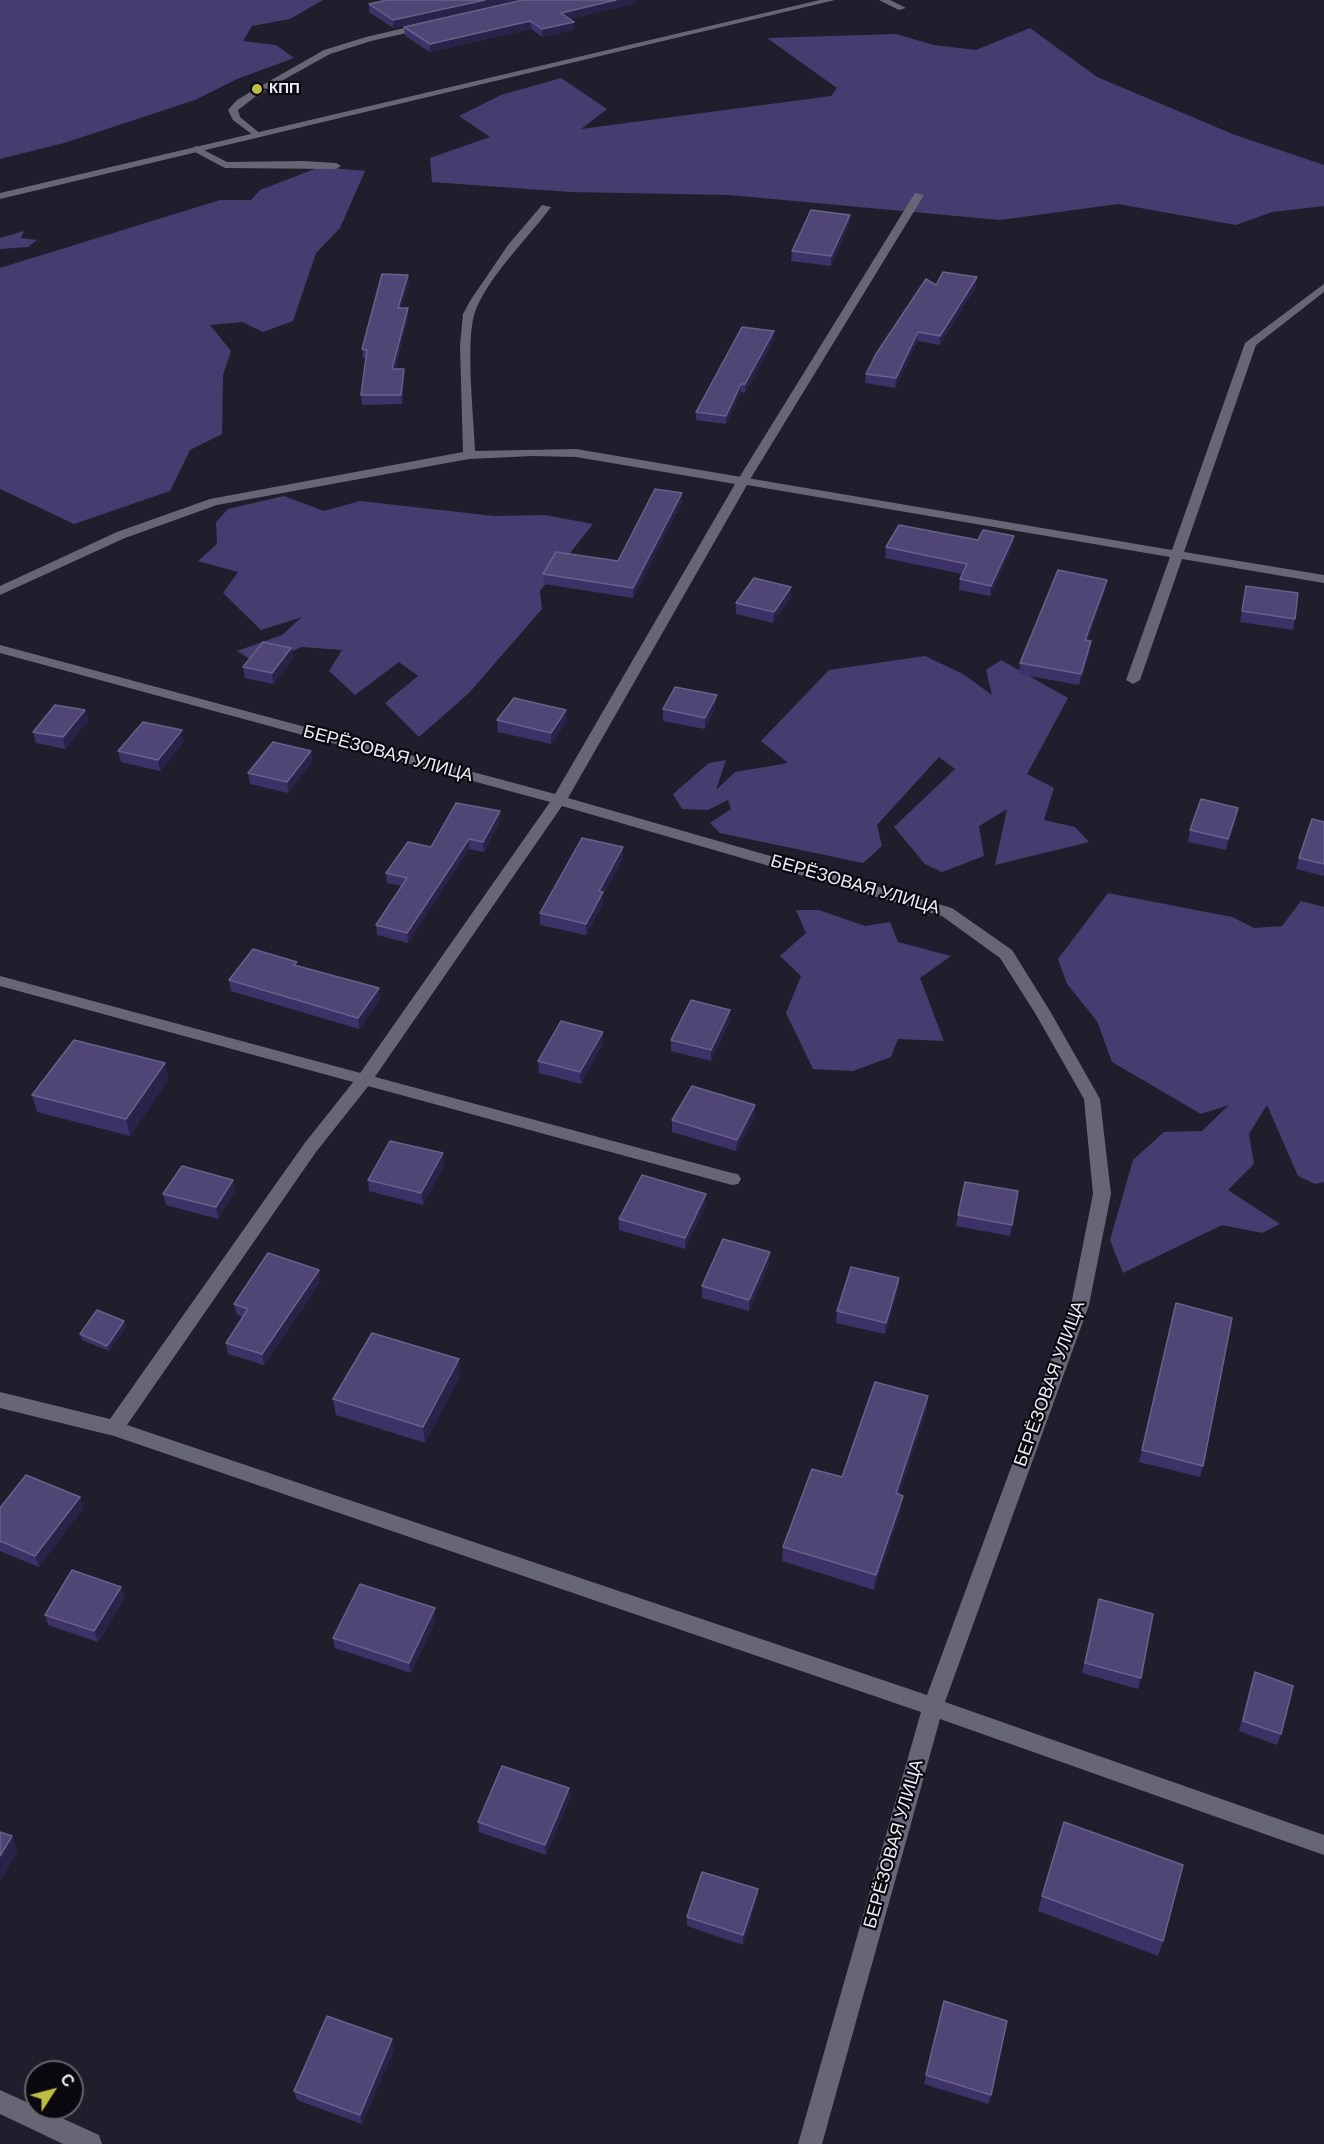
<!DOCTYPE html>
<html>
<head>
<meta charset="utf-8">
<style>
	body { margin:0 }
	#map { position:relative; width:1324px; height:2144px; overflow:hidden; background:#201e2c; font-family:Arial,sans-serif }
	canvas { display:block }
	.north { position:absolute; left:24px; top:2060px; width:60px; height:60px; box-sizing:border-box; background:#09090f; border:2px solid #64636b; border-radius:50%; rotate:54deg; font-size:16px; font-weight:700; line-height:24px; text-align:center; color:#ecebf5 }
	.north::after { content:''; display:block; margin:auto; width:21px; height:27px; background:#bfbe42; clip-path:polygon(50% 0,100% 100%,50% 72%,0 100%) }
</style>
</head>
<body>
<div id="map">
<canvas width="1324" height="2144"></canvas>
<div class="north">С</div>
</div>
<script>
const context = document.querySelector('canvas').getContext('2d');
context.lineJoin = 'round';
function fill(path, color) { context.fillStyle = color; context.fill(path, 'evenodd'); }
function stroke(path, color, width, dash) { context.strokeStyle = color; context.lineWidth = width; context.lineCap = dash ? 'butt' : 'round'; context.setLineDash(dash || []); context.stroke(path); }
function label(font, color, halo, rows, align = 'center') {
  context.font = font + ' Arial,sans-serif'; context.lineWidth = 4.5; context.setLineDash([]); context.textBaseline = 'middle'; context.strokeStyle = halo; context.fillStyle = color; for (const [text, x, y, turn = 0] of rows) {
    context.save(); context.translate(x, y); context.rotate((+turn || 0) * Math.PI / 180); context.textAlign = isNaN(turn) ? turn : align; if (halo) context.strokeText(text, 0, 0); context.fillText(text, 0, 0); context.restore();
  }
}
fill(new Path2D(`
	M0,0H323L290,19L252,26L243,41L276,45L294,58L237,79L195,100L64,143L0,159Z
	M1030,28L1097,77L1235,135L1324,165V206L1272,212L1236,225L1118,204L1000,220L729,195L570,192L432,182L430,158L490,137L459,116L501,95L561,78L607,109L581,129L831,96L837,88L767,38L896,34L934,45L976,50Z
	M320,167L365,171L340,228L316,253L293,321L263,332L242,322L210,325L231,351L223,375L222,434L190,450L170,491L74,524L0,489V268L220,200H251L260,190Z
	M24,231L21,238L37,240L28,247L0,249V238Z
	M284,496L324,511L360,501L494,516L545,515L593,524L540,591L542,609L469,693L419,737L385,703L418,676L399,662L355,695L329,671L342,650L302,647L258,664L237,651L282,635L302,617L261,630L223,593L238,572L198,561L217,544L216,522L228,509Z
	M925,656L963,674L992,695L986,670L1001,660L1068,698L1027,774L1054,788L1044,820L1075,827L1089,842L995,865L1007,809L979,826L984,856L942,872L925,864L894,827L955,769L939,757L877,825L882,846L863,863L720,833L710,823L731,809L728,800L708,810L682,809L673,794L709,763L726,760L716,790L735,772L788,763L761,741L829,670Z
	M1108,893L1232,917L1254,928L1282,926L1301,901L1324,907V1182L1315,1184L1298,1176L1267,1105L1249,1134L1254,1164L1228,1190L1280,1224L1262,1233L1222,1225L1123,1273L1110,1240L1133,1160L1164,1132L1202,1131L1229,1105L1201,1114L1112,1062L1097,1021L1067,984L1058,959Z
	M796,910H819L865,926L890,922L898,942L951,956L920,978L944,1041L898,1039L891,1057L853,1071L813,1069L786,1013L801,976L780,956L806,933Z`), '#453d70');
stroke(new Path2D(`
	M255,93L264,87`), '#3f3d4a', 10, [10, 5]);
fill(new Path2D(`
	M879,0H890L906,8L899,10Z
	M196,146L227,162L304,161L336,163L341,166L336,169L225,168L193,151L191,149Z
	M915,193L924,195L749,481L743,485L739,484L737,481Z
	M0,976L732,1173L738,1174L741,1179L738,1184L732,1185L0,986Z`), '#676676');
fill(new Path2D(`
	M426,23L429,24V28L371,41L330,54L267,89L259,87L324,50L366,37Z
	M252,91L260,93L238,110L240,117L262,135L257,138L233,120L228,110L237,100Z
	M542,205L551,207C529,237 487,278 475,312C465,341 474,418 475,451L576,449L1172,550L1245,343L1324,284V292L1256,345L1184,552L1324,575V583L1182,559L1140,680L1133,684L1126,680L1170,557L747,485L568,798L952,908L1012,950L1050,1011L1100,1099L1111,1194L1089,1305L945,1702L1324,1835V1855L940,1719L822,2144H798L921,1712L114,1436L0,1408V1392L110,1419L304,1144L358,1076L550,802L0,653V645L555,794L735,484L576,457L533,456L469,459L217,505L125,538L0,595V586L117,532L210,499L463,452L460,345L463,314L470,301L508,245ZM562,806L942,916L1000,958L1035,1013L1084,1099L1093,1194L1071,1305L927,1695L127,1425L316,1152L370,1084Z
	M0,2090L99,2135L102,2144H63L0,2114Z`), '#676676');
fill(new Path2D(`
	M820,0H835L0,199V193Z`), '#676676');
fill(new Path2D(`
	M522,0L393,28L369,12V4Z
	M523,0H636V3L570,19L574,30L542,37L531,29L430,52L405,36L404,27Z
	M850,215L849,225L831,266L791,261L792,251Z
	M409,284L401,308L408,317L395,369H404V378L402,404L362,405L361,395L366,359L363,358L362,349Z
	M936,285L976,286L940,345L918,341L895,388L865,383L866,374Z
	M774,340L745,393L741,392L726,424L696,420V412Z
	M682,493V502L633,598L544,584L543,574L618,561Z
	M886,547H1012L990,596L959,590L960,579L962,574L885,558Z
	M1246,586L1295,619L1293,630L1240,622Z
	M1105,590L1087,641L1090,652L1079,685L1019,674L1020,663Z
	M791,597L773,623L736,614V603Z
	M291,648L293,659L273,684L245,678L243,667Z
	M716,706L705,729L663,721V709Z
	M85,710L88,721L65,749L36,743L33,732Z
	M497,720L567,721L551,744L498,732Z
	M184,741L160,771L121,762L118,751Z
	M311,751L312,762L288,793L250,784L248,773Z
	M1236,819L1226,850L1188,842L1190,830Z
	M500,821L484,852L469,849L408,943L377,935L376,925L402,886L387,883L386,873L431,847Z
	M1324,822V876L1296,869L1299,858Z
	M623,847V859L603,894V903L586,935L540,925V913Z
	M229,980L380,1000L359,1029L231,991Z
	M730,1021L711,1061L671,1051V1040Z
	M603,1043L581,1084L539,1073L538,1061Z
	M165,1063L168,1080L130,1136L37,1112L32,1095Z
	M755,1105V1116L736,1151L672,1132V1120Z
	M444,1165L423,1205L369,1191L368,1180Z
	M235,1191L218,1219L166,1205L163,1194Z
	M1018,1191L1010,1236L956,1226L958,1215Z
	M706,1205L685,1249L619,1230V1219Z
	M769,1264L749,1311L702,1298V1286Z
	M899,1278L898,1290L885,1334L836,1323L837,1311Z
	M321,1281L264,1365L228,1354L226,1343L243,1317L237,1315L234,1304Z
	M1176,1303L1203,1466L1200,1477L1139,1462Z
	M124,1321L126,1327L109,1351L82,1340L80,1334Z
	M460,1376L425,1443L336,1415L333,1399Z
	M928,1396L926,1411L899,1494L901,1510L874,1590L782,1561L783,1547L842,1477Z
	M80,1497L83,1508L39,1567L0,1551V1508Z
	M121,1587L125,1598L98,1642L48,1625L45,1615Z
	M1096,1610L1141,1678L1138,1689L1082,1673Z
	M436,1619L411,1673L335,1648L333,1638Z
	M1255,1672L1281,1734L1277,1745L1239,1731L1251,1683Z
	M569,1788L570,1798L546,1855L479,1832L478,1822Z
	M758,1889L757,1899L743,1945L687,1926V1917Z
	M1042,1896L1163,1941L1158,1956L1038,1911Z
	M944,2001L991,2095L988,2104L924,2084Z
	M394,2049L362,2124L297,2100L294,2091Z`), '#3d3267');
fill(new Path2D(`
	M485,0H522L393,28V20Z
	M616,0H636V3L562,21L561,13Z
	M530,21L531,29L430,52V44Z
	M574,22V30L542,37V29Z
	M850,215L849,225L831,266V256Z
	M408,275L409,284L398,317V308Z
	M977,277L976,286L940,345V336Z
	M408,308V317L392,378V369Z
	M774,331V340L745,393V384Z
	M918,332V341L895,388L896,378Z
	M404,369V378L402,404L401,395Z
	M741,384V392L726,424V416Z
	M682,493V502L633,598V588Z
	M1014,536L1012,547L990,596L991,586Z
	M1107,580L1105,590L1083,651L1085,640Z
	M791,587V597L773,623L774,612Z
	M1091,641L1090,652L1079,685L1081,674Z
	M291,648L293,659L273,684L272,673Z
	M717,695L716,706L705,729V718Z
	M85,710L88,721L65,749L63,737Z
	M566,710L567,721L551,744V733Z
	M182,730L184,741L160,771L158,760Z
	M311,751L312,762L288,793L287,782Z
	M1238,808L1236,819L1226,850L1228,839Z
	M500,811V821L484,852L483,842Z
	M469,839V849L408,943L407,933Z
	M623,847V859L603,894V903L586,935V924L599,891Z
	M379,988L380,1000L359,1029L358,1018Z
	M730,1010V1021L711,1061V1050Z
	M603,1032V1043L581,1084L580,1072Z
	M165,1063L168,1080L130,1136L126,1119Z
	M755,1105V1116L736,1151L737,1140Z
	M443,1153L444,1165L423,1205L421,1193Z
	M233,1180L235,1191L218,1219L216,1207Z
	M706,1194V1205L685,1249V1238Z
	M770,1252L769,1264L749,1311V1300Z
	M319,1270L321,1281L264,1365L262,1354Z
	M899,1278L898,1290L885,1334L886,1323Z
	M124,1321L126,1327L109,1351L107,1346Z
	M459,1359L460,1376L425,1443L423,1427Z
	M928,1396L926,1411L894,1508L896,1493Z
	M903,1496L901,1510L874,1590L876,1575Z
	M80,1497L83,1508L39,1567L35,1556Z
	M121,1587L125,1598L98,1642L94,1631Z
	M435,1608L436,1619L411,1673L409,1663Z
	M569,1788L570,1798L546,1855L545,1845Z
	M12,1836L18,1851L0,1882V1856Z
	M758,1889L757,1899L743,1945V1935Z
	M392,2039L394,2049L362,2124L360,2115Z`), '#2a2249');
const building = new Path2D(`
	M387,0H485L393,20L369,4Z
	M523,0H616L561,13L574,22L542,29L530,21L430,44L404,27Z
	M811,210L850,215L831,256L792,251Z
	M943,272L977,277L940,336L918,332L896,378L866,374L876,354L926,279L936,285Z
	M382,274L408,275L398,308H408L392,369H404L401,395H361L367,350L362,349Z
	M742,327L774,331L745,384H741L726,416L696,412Z
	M655,489L682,493L633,588L543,574L556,552L618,561Z
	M899,525L978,540L983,530L1014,536L991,586L960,579L967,564L886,547Z
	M1058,570L1107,580L1085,640L1091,641L1081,674L1020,663Z
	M754,578L791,587L774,612L736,603Z
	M1246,586L1298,593L1295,619L1242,611Z
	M263,642L291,648L272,673L243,667Z
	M675,687L717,695L705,718L663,709Z
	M514,698L566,710L551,733L497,720Z
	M55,705L85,710L63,737L33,732Z
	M143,722L182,730L158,760L118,751Z
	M273,742L311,751L287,782L248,773Z
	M1201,799L1238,808L1228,839L1190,830Z
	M456,803L500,811L483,842L469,839L407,933L376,925L407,878L386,873L408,842L431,847Z
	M1312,819L1324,822V864L1299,858Z
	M582,838L623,847L599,891L603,892L586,924L540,913Z
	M253,949L297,962L294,965L379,988L358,1018L229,980Z
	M691,1000L730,1010L711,1050L671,1040Z
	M561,1021L603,1032L580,1072L538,1061Z
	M74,1040L165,1063L126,1119L32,1095Z
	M692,1086L755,1105L737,1140L672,1120Z
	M390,1141L443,1153L421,1193L368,1180Z
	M182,1166L233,1180L216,1207L163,1194Z
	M642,1175L706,1194L685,1238L619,1219Z
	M965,1182L1018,1191L1012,1225L958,1215Z
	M723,1239L770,1252L749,1300L702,1286Z
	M268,1253L319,1270L262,1354L226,1343L248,1309L234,1304Z
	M851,1267L899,1278L886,1323L837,1311Z
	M1176,1303L1232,1318L1203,1466L1142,1450Z
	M97,1310L124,1321L107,1346L80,1334Z
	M372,1333L459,1359L423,1427L333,1399Z
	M875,1382L928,1396L896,1493L903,1496L876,1575L783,1547L812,1469L842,1477Z
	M26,1475L80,1497L35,1556L0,1541V1508Z
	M72,1570L121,1587L94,1631L45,1615Z
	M360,1584L435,1608L409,1663L333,1638Z
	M1099,1599L1153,1614L1141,1678L1085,1663Z
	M1255,1672L1293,1686L1281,1734L1243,1721Z
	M502,1766L569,1788L545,1845L478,1822Z
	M1064,1822L1183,1865L1163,1941L1042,1896Z
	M0,1832L12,1836L0,1856Z
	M702,1872L758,1889L743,1935L687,1917Z
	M944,2001L1007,2021L991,2095L926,2075Z
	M327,2016L392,2039L360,2115L294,2091Z`);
fill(building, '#504676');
stroke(building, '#68608a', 1.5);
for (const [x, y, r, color] of [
	[257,89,6,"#bfbe42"]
]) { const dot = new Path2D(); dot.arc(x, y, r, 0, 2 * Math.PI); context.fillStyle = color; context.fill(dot); stroke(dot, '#09090f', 2); }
label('bold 15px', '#ecebf5', '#09090f', [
	["КПП",269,89]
], 'left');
label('18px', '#ecebf5', '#09090f', [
	["БЕРЁЗОВАЯ УЛИЦА",388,754,15],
	["БЕРЁЗОВАЯ УЛИЦА",855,885,16],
	["БЕРЁЗОВАЯ УЛИЦА",1050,1384,-70],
	["БЕРЁЗОВАЯ УЛИЦА",894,1844,-74]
]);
</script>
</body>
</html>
